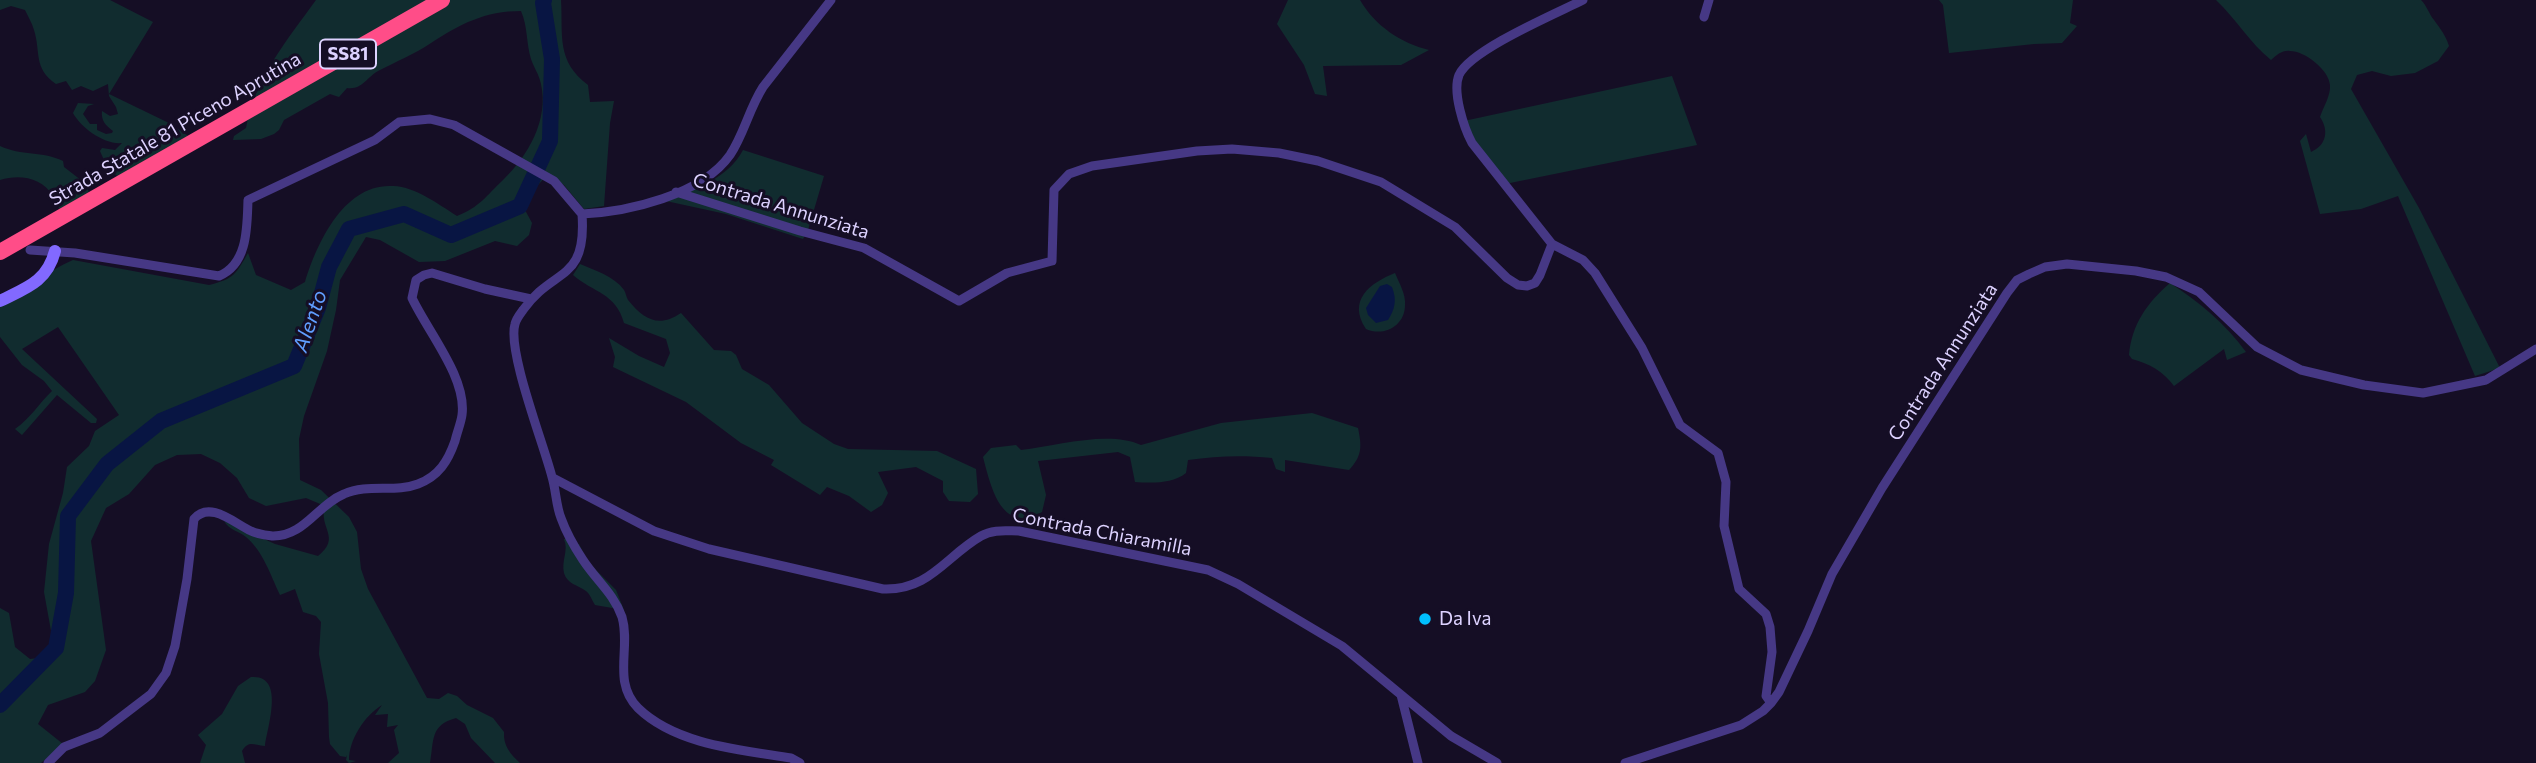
<!DOCTYPE html>
<html>
<head>
<meta charset="utf-8">
<style>
	body { margin:0 }
	canvas { display:block; background:#150e25 }
</style>
</head>
<body>
<canvas width="2536" height="763"></canvas>
<script>
const context = document.querySelector('canvas').getContext('2d');
context.lineJoin = 'round';
function fill(path, color) { context.fillStyle = color; context.fill(path, 'evenodd'); }
function stroke(path, color, width, dash) { context.strokeStyle = color; context.lineWidth = width; context.lineCap = dash ? 'butt' : 'round'; context.setLineDash(dash || []); context.stroke(path); }
function label(font, color, halo, rows, align = 'center') {
  context.font = font + ' Commissioner,sans-serif'; context.lineWidth = 6; context.setLineDash([]); context.textBaseline = 'middle'; context.strokeStyle = halo; context.fillStyle = color; for (const [text, x, y, turn = 0] of rows) {
    context.save(); context.translate(x, y); context.rotate((+turn || 0) * Math.PI / 180); context.textAlign = isNaN(turn) ? turn : align; if (halo) context.strokeText(text, 0, 0); context.fillText(text, 0, 0); context.restore();
  }
}
fill(new Path2D(`
	M0,0H110L153,22L109,94L171,124L191,138L121,177C109,174 105,162 100,151L102,148L115,150L122,143C105,145 81,128 73,113L78,103L94,104L88,106L83,114L90,124H97V130L106,134L112,133L113,131C105,125 101,120 102,111L110,116L118,114L116,107L109,96L108,84L93,91L81,86L72,90L66,81L56,84C33,68 41,52 34,30C32,23 28,16 25,10L11,6L0,10Z
	M316,0H561C563,36 556,61 588,85L590,102L614,101L610,123L604,206L584,209L564,185L547,175L530,194L525,210L532,223L529,235L517,246L495,241L445,261L419,262L380,240L366,237L340,280L336,310L327,351L304,416L299,439L300,480L321,490L349,517L357,532L361,569L368,589L427,698L439,699L448,693L457,696L467,705L493,718L504,732C503,745 510,754 520,763H495L471,738L465,724L456,718C430,725 434,740 430,763H388L399,753L394,730L398,725L387,727L388,714L375,715L382,705C364,716 349,740 349,760L356,761L349,763L346,760L347,755L346,757L340,756L330,744L329,737L328,703L319,654L321,622L316,616L303,612L295,589L280,595C271,576 263,551 246,537C239,531 229,530 224,521L275,544L318,556C342,537 318,528 325,506L306,498L266,506L249,498L237,478L220,463L201,454L177,455L155,465L129,494L106,508L91,541L106,650L95,681L85,692L48,705L38,724L63,744L41,763H0V608L9,613L15,647L30,659L39,658L48,652L52,636L44,592L49,544L63,493L67,467L89,446L95,431L119,415L58,327L22,349L97,419L96,423H91L57,395L22,435L15,429C31,418 39,403 52,391L44,381L22,365L0,337V305C23,291 49,270 73,260L209,285C234,279 236,274 248,253L256,275L291,290L305,282C317,243 344,183 393,186C416,187 438,204 457,216C480,207 486,196 503,180C528,156 549,120 541,84C539,74 534,68 531,59C526,43 528,27 521,11C485,11 460,24 431,43C415,54 395,62 378,71C366,78 362,90 347,88L339,97L330,94L284,120L279,130L274,134L261,139L233,140L234,136L246,128C254,79 288,39 316,0Z
	M1288,0H1360C1375,26 1401,43 1429,50L1401,65L1323,66L1327,96L1315,94L1304,65L1277,24Z
	M1939,0H2073L2070,23L2077,26L2062,43L2034,44L1949,53L1943,5Z
	M2216,0H2421C2427,6 2429,14 2434,20C2441,30 2445,34 2449,46L2438,61L2415,73L2391,76L2372,71L2357,75L2351,89L2419,208L2500,368L2475,376L2398,196L2361,209L2320,214L2300,141L2306,134L2311,152C2327,145 2329,130 2320,117C2323,108 2331,95 2330,85C2329,70 2305,51 2290,51C2282,50 2277,55 2271,60C2250,43 2236,19 2216,0Z
	M1672,76L1697,145L1505,184L1472,138L1464,121Z
	M0,146C21,156 43,151 63,161L64,167L86,184L89,193L61,212C58,207 56,201 53,196C42,177 19,174 0,180Z
	M743,150L824,176L808,230L803,239L726,214L666,201C694,189 728,179 743,150Z
	M580,264C594,270 614,276 624,290C626,293 626,297 628,300C644,320 659,328 681,313L714,350L731,351L736,355L742,369L769,385L802,423L834,444L848,449L937,451L976,469L978,494L970,502L949,501L943,492V481L916,467L878,472L888,493L882,505L871,512L849,496L827,487L820,495L771,465L774,460L741,443L686,402L613,367L615,357L609,338L639,356L664,367L670,353L666,339L624,323C616,293 594,293 573,275Z
	M1395,273C1399,283 1406,294 1405,305C1405,326 1384,337 1366,329C1347,300 1370,283 1395,273Z
	M2170,283C2199,302 2225,323 2246,352L2227,360L2224,349L2174,386C2163,371 2150,364 2132,359L2129,355C2132,324 2147,303 2170,283Z
	M1312,413L1358,428C1362,447 1362,456 1349,470L1285,460V472L1276,469L1272,458C1243,455 1216,456 1188,460L1186,473C1172,484 1152,483 1135,482L1130,457L1118,452L1038,461L1046,495L1042,512C1001,535 991,487 983,457L991,448L1016,445L1021,450C1057,446 1108,430 1141,445L1221,423Z
	M569,538L572,543L579,544L588,562L616,590L624,610L595,605C592,600 590,594 586,591C578,585 567,584 564,573C561,561 569,550 564,539Z
	M251,677C286,674 267,728 265,746C253,745 249,740 242,751L245,763H200L206,745L198,735L222,714L238,686Z`), '#112c2f');
fill(new Path2D(`
	M1387,284L1392,287C1397,300 1395,309 1388,320L1376,323L1368,315L1366,308L1380,286Z`), '#081543');
stroke(new Path2D(`
	M0,705L56,648L66,593L68,516L107,464L161,421L294,366L318,308L329,267L349,229L404,214L451,235L520,206L550,141L552,59L543,3L544,0`), '#081543', 16);
stroke(new Path2D(`
	M1704,17L1709,0
	M676,192L800,231L864,248L959,301L1007,273L1052,261L1054,190L1069,174L1092,166L1197,151L1232,149L1279,153L1318,161L1381,182L1455,227L1507,278L1518,285L1527,286L1535,283L1540,275L1552,244L1583,260L1595,273L1642,348L1680,425L1718,453L1726,482L1724,526L1739,589L1766,614L1770,627L1772,652L1766,696L1771,703
	M582,214C627,212 702,195 730,155C744,134 749,109 763,87L831,0
	M1552,244L1472,143C1464,128 1452,92 1459,75C1470,50 1555,14 1583,0
	M30,250L75,253L219,276C248,264 247,227 248,200L375,140L399,122L430,119L454,125L554,181L582,214C587,283 553,267 523,310C520,314 516,319 515,324C507,351 544,445 552,477C556,490 556,506 561,518C566,532 575,548 583,560C596,580 614,594 622,617C631,648 612,682 638,708C676,745 741,750 791,758L800,763
	M553,478L654,531L709,549L883,589C929,591 946,556 981,536C993,529 1006,531 1019,531L1208,570L1238,584L1342,646L1451,736L1497,763
	M1401,695L1418,763
	M48,763L64,747L100,733L151,694L166,673L175,646L187,579L194,519C210,500 235,524 251,531C257,534 265,535 272,536C304,537 317,505 344,494C368,483 395,493 418,484C439,476 448,461 455,441C457,432 461,423 462,415C467,378 428,332 412,298L416,280L424,275L432,273L485,289L531,299
	M1625,763L1741,725L1763,711L1771,703L1779,692L1808,631L1832,574L1882,488L2007,293L2017,280L2029,274L2045,267L2067,264L2136,271L2166,277L2199,292L2257,347L2301,370L2364,385L2423,393L2486,380L2536,349`), '#463885', 9);
stroke(new Path2D(`
	M0,301C26,288 47,282 55,251`), '#8269ff', 12);
stroke(new Path2D(`
	M0,252L442,0`), '#ff4d88', 16);
for (const [x, y, r, color] of [
	[1425,619,7,"#00bffd"]
]) { const dot = new Path2D(); dot.arc(x, y, r, 0, 2 * Math.PI); context.fillStyle = color; context.fill(dot); stroke(dot, '#150e25', 2.5); }
for (const [x, y, w] of [
	[348,54,56]
]) { const box = new Path2D(); box.roundRect(x - w / 2, y - 14.5, w, 29, 5); context.fillStyle = '#150e25'; context.fill(box); stroke(box, '#ddd2ff', 2); }
label('bold 18px', '#ddd2ff', null, [
	["SS81",348,54]
]);
label('19px', '#ddd2ff', '#150e25', [
	["Strada Statale 81 Piceno Aprutina",175,129,-30],
	["Contrada Annunziata",781,206,17],
	["Contrada Annunziata",1943,362,-57],
	["Contrada Chiaramilla",1102,532,11]
]);
label('19px', '#ddd2ff', '#150e25', [
	["Da Iva",1439,619]
], 'left');
label('italic 21px', '#609eff', '#150e25', [
	["Alento",310,321,-71]
]);
</script>
</body>
</html>
